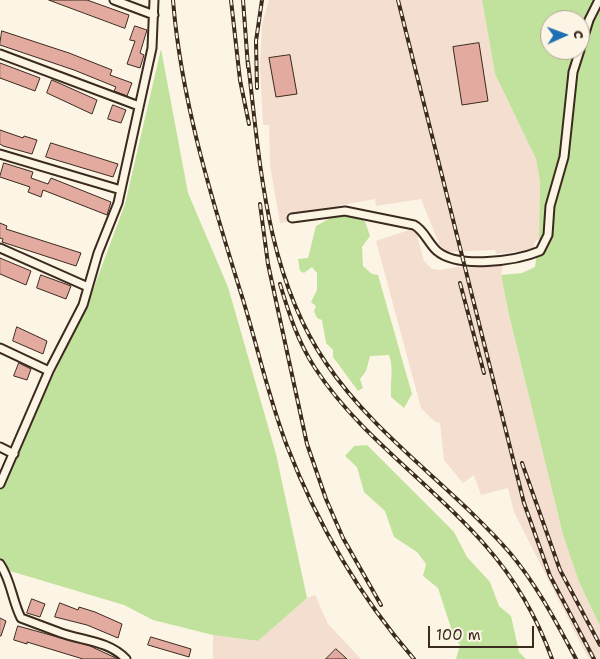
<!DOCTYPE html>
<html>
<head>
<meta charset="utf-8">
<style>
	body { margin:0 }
	#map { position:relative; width:600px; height:659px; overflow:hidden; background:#fcf5e5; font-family:"Shantell Sans",sans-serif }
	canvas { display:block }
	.north { position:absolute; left:540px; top:10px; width:50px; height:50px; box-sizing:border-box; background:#fcf5e5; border:1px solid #afa495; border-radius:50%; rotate:88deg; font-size:14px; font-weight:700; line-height:20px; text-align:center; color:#3b2a1e }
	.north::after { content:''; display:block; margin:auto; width:18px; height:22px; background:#1f6fb2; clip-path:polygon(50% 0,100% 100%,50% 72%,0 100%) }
	.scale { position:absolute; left:428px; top:626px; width:106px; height:22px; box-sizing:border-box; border:2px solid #3b2a1e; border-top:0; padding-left:6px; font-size:15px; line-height:18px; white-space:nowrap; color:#3b2a1e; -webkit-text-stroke:4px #fcf5e5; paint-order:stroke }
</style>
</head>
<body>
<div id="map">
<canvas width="600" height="659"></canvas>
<div class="north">С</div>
<div class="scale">100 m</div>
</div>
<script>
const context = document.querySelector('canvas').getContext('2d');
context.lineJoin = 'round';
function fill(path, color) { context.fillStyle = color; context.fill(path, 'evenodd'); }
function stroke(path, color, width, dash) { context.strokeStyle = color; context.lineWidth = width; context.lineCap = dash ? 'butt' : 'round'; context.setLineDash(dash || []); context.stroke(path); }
fill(new Path2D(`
	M269,0H482L495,74L536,159L540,182L539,239L534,243L535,250L496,254L495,250L447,252L439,244L421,199L376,206L375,199L286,215L287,222L280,223L270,165L269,125H263L260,68L262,24Z
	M415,228L424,261L432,269L440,270L475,264H503L501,275L509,315L563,535L579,582L600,626V659H589L584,650L514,512L508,488L481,495L474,475L463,483L444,460L440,423L435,422L421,408L376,241Z
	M315,595L328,624L361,659H213V635L258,641L307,598Z`), '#f4ded0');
fill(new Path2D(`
	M482,0H600V626L579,582L563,535L509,315L501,275L522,273L535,267L539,239L540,182L536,159L495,74ZM550,20H580V50H550Z
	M161,49L188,193L228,287L276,454L307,598L258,641L213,635L153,620L124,605L0,568V486L87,306L125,204Z
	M350,215L365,221L370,236L362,247L363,266L372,274L378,275L412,394L404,408L391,397C390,383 394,368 389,355L370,356L366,371L360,379L363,388L358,391L333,357V350L326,343L322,320L317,318L314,311L316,306L311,302L317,290V273L312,267L304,273L300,271L298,259L308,258L316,226L334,216Z
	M367,445L454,532L467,557L490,582L499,606L511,616L519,652L526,659H456L460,645L453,634L438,588L423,576L426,564L417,552L394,537L385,511L364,492L357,467L345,456L354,446Z`), '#c0e29c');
const building = new Path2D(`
	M49,0H87L129,15L125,28Z
	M135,26L147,30L140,53L144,55L140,68L127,64L135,41L130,40Z
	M2,31L69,53L112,70L110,75L132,83L127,96L114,91L116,87L74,70L0,45Z
	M479,43L488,101L462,105L453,47Z
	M290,55L297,94L276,97L269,58Z
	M0,63L40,78L35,91L0,78Z
	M52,80L97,100L92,114L47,93Z
	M113,105L126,110L121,123L108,119Z
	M0,130L23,138L24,136L37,140L32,154L3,146L0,144Z
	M51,143L118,164L113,177L46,157Z
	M4,163L33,172L31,178L48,184L51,178L111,202L107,215L43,190L41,197L28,192L30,187L0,177Z
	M0,223L7,226L6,229L81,253L76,266L2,242L3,239L0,238Z
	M0,258L31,271L26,285L0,274Z
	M41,275L71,286L66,299L37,288Z
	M17,327L47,341L43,354L13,341Z
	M19,363L31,369L27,380L14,376Z
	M32,599L45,604L40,617L27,613Z
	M60,603L78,610L79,607L95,612L122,624L118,638L87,625L55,617Z
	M0,618L6,621L1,636H0Z
	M18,626L90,646L118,659H83L27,642V644L14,640Z
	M151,637L191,649L189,657L148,645Z
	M336,649L347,659H326Z`);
fill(building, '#e3aa9f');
stroke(building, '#3b2a1e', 1);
const street = new Path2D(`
	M114,0L154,15
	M580,49L589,20L599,0
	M0,54L139,106
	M0,154L121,190
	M292,218L345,211L414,225C424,230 428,243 437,251C458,269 516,261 540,251L548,235L550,206L564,157L573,72L580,50
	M0,248L88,287
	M0,348L49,371
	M0,447L14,454
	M0,484L49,371L83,305L98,253L118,203L152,48L154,0
	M0,564C11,580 12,600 21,618C34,623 48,628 61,633C84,641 109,641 126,659`);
stroke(street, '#3b2a1e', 11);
stroke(street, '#fcf5e5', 7);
const rail = new Path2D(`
	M173,0C181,99 210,193 239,287C256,339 267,394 287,446C317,523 360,597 414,659
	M231,0L240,80L249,124
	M243,0L248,67
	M398,0L524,503L550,576L594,659
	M248,62C260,164 266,275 326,363C376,437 452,486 510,553C537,585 556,622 576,659
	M257,88L256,41L262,0
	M260,204L268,264L307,444L326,499L343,538L381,605
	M460,283L484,373
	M280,284C289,314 298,342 315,368C360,437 431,483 485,545C515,579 537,617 552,659
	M522,463L560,570L600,645`);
stroke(rail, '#3b2a1e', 4);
stroke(rail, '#fcf5e5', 2, [5.5]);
</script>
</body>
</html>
